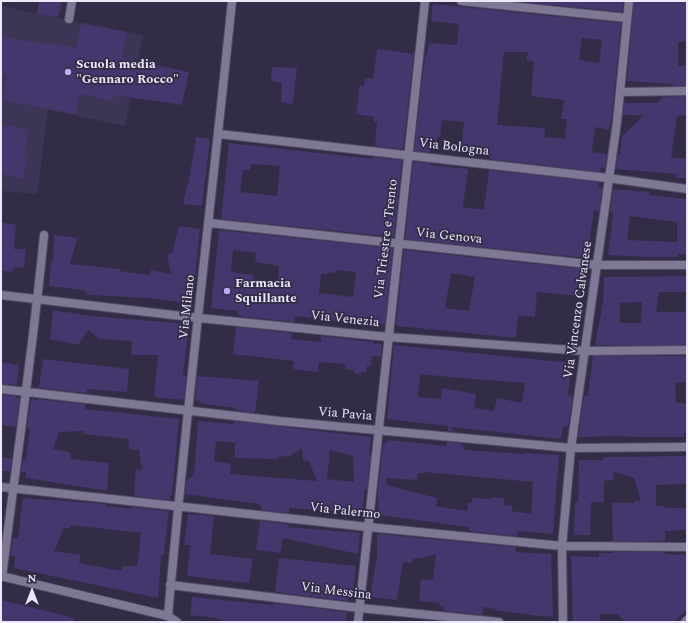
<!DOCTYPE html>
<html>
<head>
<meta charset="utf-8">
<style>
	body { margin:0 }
	#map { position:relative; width:688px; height:623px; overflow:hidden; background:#322c47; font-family:Spectral,serif }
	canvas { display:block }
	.frame { position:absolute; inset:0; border:2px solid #ece8fa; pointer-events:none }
	.north { position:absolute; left:12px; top:571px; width:40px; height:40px; -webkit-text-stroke:3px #322c47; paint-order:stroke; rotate:0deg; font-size:11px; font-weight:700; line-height:16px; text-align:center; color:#ece8fa }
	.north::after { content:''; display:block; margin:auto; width:14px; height:18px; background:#ece8fa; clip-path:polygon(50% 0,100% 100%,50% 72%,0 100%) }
</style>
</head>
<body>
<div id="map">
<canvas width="688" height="623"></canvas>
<div class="frame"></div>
<div class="north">N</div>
</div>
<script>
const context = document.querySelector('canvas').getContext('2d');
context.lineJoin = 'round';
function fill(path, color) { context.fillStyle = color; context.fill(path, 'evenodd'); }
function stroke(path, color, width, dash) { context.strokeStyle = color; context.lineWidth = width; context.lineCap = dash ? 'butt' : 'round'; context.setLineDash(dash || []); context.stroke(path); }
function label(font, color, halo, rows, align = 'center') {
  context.font = font + ' Spectral,serif'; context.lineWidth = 3.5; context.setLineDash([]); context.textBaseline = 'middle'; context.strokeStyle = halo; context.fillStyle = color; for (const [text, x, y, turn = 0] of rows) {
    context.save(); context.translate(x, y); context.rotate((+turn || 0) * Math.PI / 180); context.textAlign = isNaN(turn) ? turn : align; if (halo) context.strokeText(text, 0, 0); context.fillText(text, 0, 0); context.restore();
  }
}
fill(new Path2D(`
	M1,6L143,35L125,126L48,110L37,194L1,191Z`), '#3d3556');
fill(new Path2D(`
	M39,1H62L58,17L37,14Z
	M515,1H623L622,12Z
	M634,1H687V41L678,42V66L687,65V86H672L674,84L627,81Z
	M433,4L621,23L612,115L609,130L595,127L592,152L607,154L605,168L601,167L600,172L490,159V156L461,153L464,122L442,120L440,137H437V144H431L430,152L414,151L425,55L427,56L429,43L457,45L459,24L431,21ZM582,38L602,40L599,63L579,60ZM504,52H528L526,60L534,62L531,96L564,100L561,119H567L565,139L544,137L545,128L497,125Z
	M81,24L127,32L122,58L189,72L182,105L114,95L113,101L80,94L76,114L2,100L7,74H1V36L49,45V43L76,48Z
	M377,49L414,54L403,149L375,146L377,122H374V117L356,114L360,85L364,86L365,78L373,79Z
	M272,67L297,68L293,104L281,102L282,83L271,81Z
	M687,96V115L677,116L671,158H687V178H676V174L616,169L618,155H620L622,136L644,115H623L624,103H658L663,97Z
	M5,125L29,130L24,157L28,158L23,179L1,174V126L5,127Z
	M196,137L210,139L202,206L183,204L187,185H188Z
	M229,143L373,159V157L402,160L394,237L221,219ZM251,164L280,166L277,196L240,192L243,170H250Z
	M413,162L430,163V165L468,169L463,207L484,210L489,170L599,182L598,187L602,188L599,211L594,210L587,258L405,239Z
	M613,189L649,192V195L687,199V254H678V257H650L608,255L613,212H610ZM630,216L677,222V242L627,240Z
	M1,222L16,225L14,249H26L24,268L15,267L12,272L1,271Z
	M179,226L200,229L192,304L150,298L89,295L83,290L49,286L51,262L53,263L54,235L77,238L70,264L120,269V271L149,275L151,270L171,274L167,254L172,253Z
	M219,230L393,248L385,324L323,320V319L295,316L294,322L238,316V311L211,308ZM233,250L256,253L255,262L279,266L277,285L253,282V275L231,272ZM336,270L356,272L353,297L319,293L321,274H327L328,272L336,273Z
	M404,250L585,269L581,296L537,292L535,317L518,315L516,338L397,326L396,325ZM451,273L475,277L469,311L445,308Z
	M687,276V292H659L656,312H687V345H595L603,303L604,277ZM642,302L641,323H620V303Z
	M53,310L92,316L189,324L183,375L186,376L184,399H181V400L154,397L158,355H131L132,341L99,339L88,330L78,345L50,339Z
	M236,327L292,333L291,339L321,342V336L374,342V344H382L381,357L372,356L371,366H367L366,373L362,372L360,374H356L353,370L345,369L346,364L319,362L318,372L293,369L294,361L233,354Z
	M394,345L572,363L568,395L573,396L568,427L563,426L561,439L451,427L454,432L448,431V426L387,419ZM420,374L449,377L525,383L522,403L497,398L494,411L474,408L476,394L442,388L441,399L418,397Z
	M593,356H687V382L675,383L676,403H684V404H687V433H684V437H638L616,436L578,437L584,396H588Z
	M43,359L129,369L127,392L87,389V393L39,388Z
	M1,362L19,365L17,385L1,384Z
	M197,376L259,381L255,413L235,410L236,408L199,403L200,401L195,400Z
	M1,395L16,396V398H20L16,427L1,425Z
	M31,399L38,400V399L85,404V409L179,419L172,496H170V500L134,496L136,469L142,470L139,450L130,449L128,446L129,439L84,434V431L59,432L53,449L70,452L71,459L109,463L107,491L26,478V472H21L23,460L26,461L30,428L27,427Z
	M198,421L234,424V421L371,437L369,455L371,454L367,489H365L362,513L289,508V513L261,510L262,507L259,506V504L185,494L186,481L194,474ZM216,441L235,443V458L277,459V457L290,456L302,448L303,460L309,461L317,481L230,474L231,464L214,461ZM330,450L353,456L354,482L327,479Z
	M389,440L446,446L447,442L461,443L465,450L525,454V453L559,455L553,534L518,531L517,536L469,531V527L378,515V490L383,445ZM425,472L533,482L531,514L512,511V506L504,505V498L491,497V499L472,498V503H468L467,511L435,506L437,503V498L386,485L387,478L417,480L418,473H425Z
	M687,456V484L656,485V506H665V508H687V530L665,531V541H613L612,503H634V501H641L634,478L614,472L613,480L604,481V502H591L590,535H574L575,502H578L579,460H603V457Z
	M1,457L12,459L10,471H1Z
	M23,498L106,504V506L132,509V507L169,511L164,555H161L158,598L14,568L15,556H10L13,537L18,538ZM70,525L141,533L137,566H123L122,571L79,563L81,555L54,551L64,528H69Z
	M188,514L214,516L210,554L253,559L249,583L187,576L190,545H184Z
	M260,521L288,524V527L360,533L358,554L283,538L280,553L256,550Z
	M379,534L516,547L515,552L551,554L553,617L529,615V614L498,611L495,609L483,607L482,615L444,611V606H439L440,603L419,601L421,579L433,580L436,554L423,558L413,559L412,563L403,562L397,600L370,597L377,556V535Z
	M613,552H665V554H673V555L687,554V610L673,622H626L617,614H600V622H573L571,556L599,557V553H613Z
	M279,558L356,566L353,595H348V601L275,592Z
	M192,597L273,605V603L347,612L346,622H229L215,618L190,615Z
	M1,600L74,618L73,622H1Z`), '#45366d');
const street = new Path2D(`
	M461,1L627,18
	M69,19L72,1
	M620,92L687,91
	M219,134L608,178L687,189
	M209,223L597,265H687
	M1,295L199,318L388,337L585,351L687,350
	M1,389L279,421L571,448L687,447
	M1,487L368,527L562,546L687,547
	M1,576L168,616L177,622
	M2,577C16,463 33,349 44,235
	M170,585L360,608L499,622
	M168,616C186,411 211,206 232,1
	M358,622L425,1
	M563,622L562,546L571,448L617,122L629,1
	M685,622L687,620`);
stroke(street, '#504a64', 10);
stroke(street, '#7e7894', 8);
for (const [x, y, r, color] of [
	[68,72,4,"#bbaaf6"],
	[227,291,4,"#bbaaf6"]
]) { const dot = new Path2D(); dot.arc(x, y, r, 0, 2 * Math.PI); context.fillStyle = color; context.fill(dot); stroke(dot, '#322c47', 1.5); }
label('bold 13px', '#ece8fa', '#322c47', [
	["Scuola media",76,65],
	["\"Gennaro Rocco\"",76,80],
	["Farmacia",235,284],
	["Squillante",235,299]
], 'left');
label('13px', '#ece8fa', '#322c47', [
	["Via Bologna",454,148,7],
	["Via Genova",449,237,6],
	["Via Triestre e Trento",387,239,-83],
	["Via Milano",188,307,-84],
	["Via Vincenzo Calvanese",579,310,-82],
	["Via Venezia",345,320,6],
	["Via Pavia",345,415,5],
	["Via Palermo",345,512,6],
	["Via Messina",336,592,7]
]);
</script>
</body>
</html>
